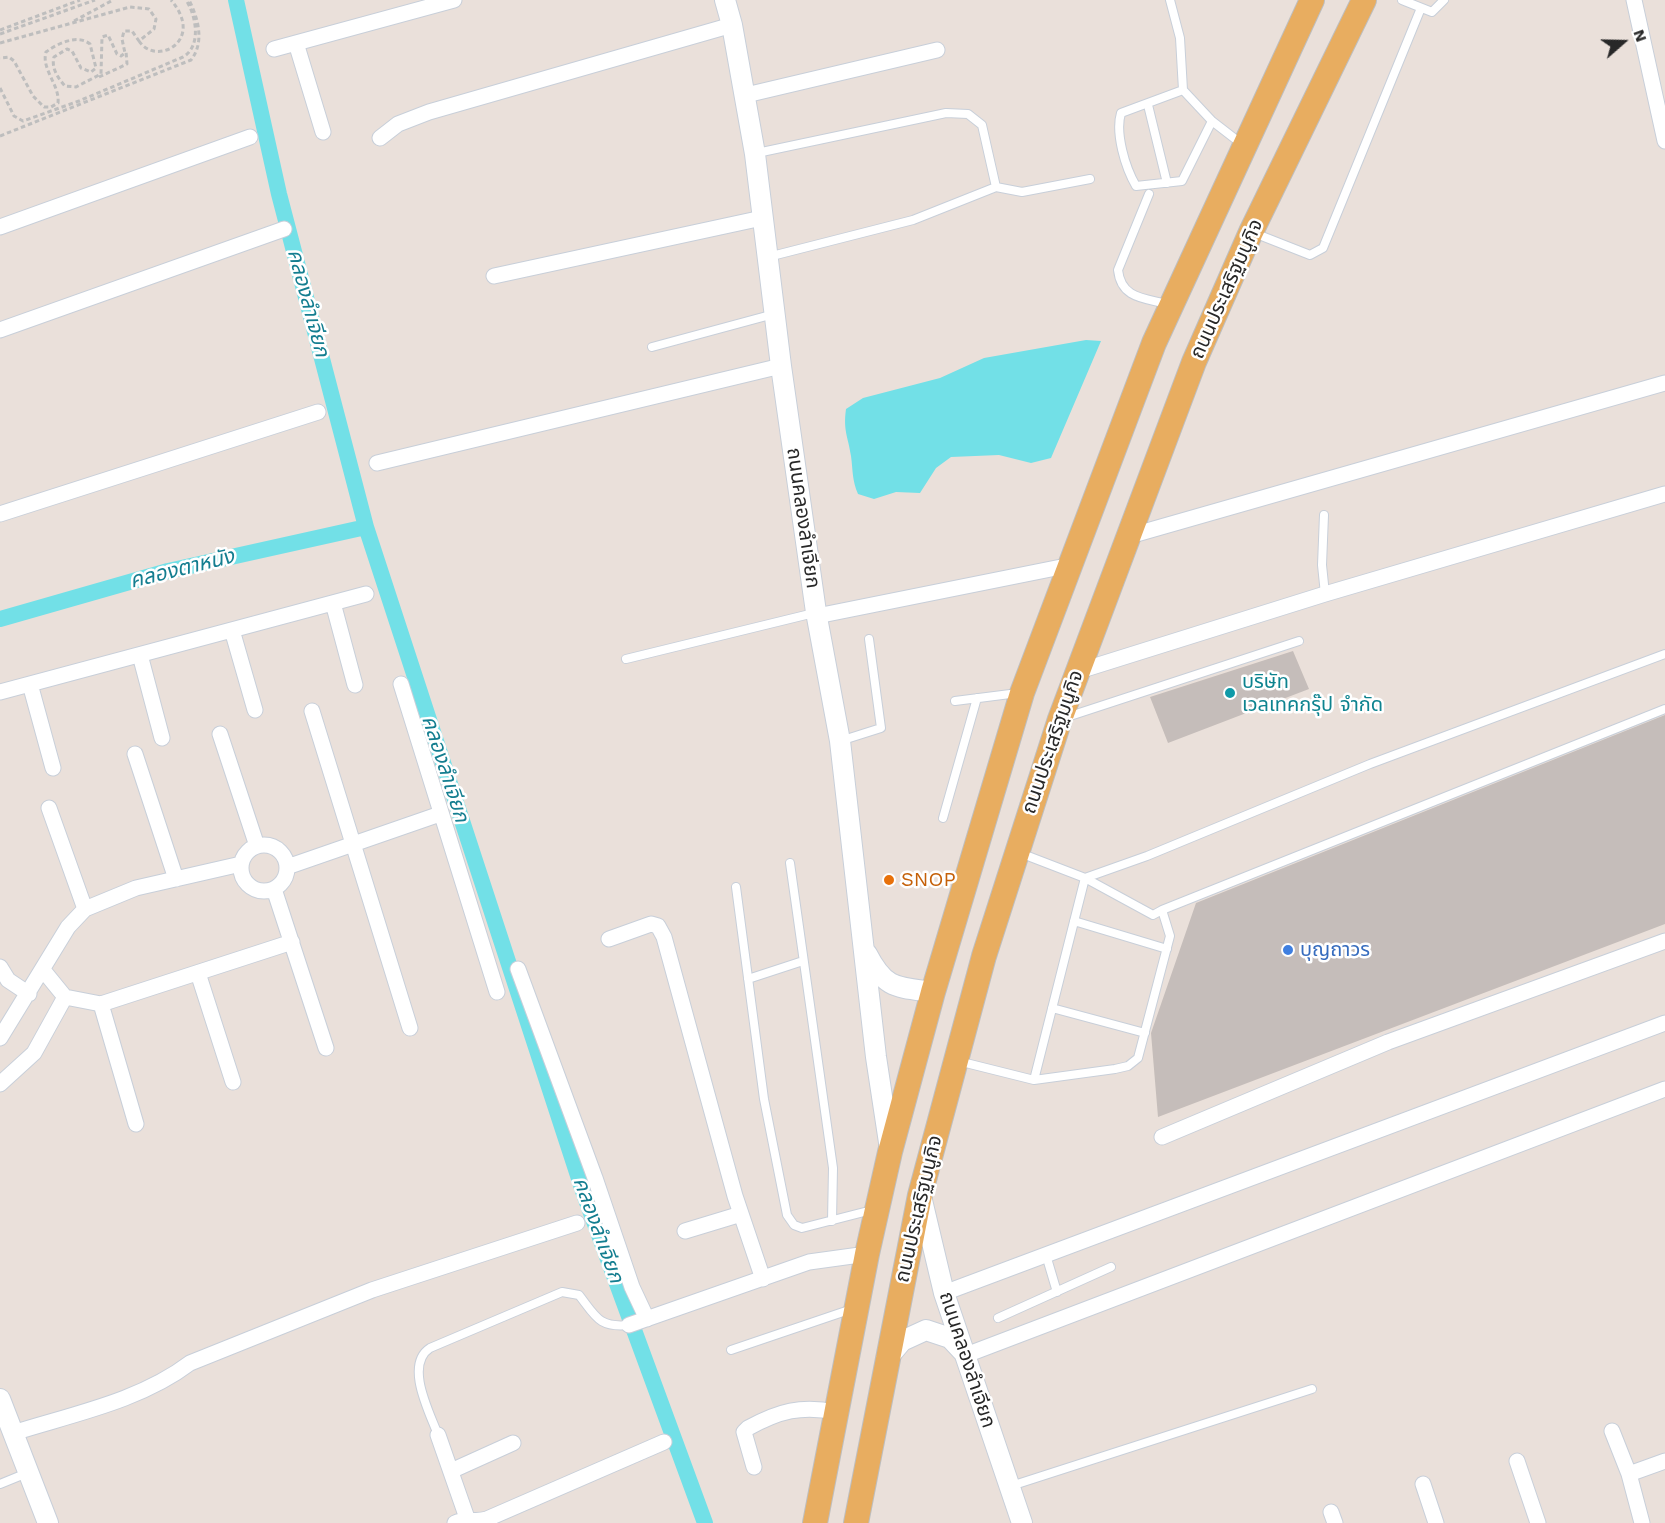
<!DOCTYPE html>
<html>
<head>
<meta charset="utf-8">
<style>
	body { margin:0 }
	#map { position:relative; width:1665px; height:1523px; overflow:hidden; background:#eae0da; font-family:"Work Sans",sans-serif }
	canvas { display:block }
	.north { position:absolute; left:1593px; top:12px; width:60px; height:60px; -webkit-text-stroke:4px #fff; paint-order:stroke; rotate:70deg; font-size:16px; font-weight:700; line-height:24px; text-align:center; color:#282828 }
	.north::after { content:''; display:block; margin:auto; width:21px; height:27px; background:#282828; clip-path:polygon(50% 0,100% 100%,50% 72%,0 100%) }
</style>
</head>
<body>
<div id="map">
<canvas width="1665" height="1523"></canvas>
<div class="north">N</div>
</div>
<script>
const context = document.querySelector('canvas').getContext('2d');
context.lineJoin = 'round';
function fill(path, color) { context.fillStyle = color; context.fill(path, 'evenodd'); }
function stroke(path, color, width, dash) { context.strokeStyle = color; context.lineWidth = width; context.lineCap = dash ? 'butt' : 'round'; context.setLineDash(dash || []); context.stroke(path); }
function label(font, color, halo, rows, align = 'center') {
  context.font = font + ' "Work Sans","Noto Sans Thai",sans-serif'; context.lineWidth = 5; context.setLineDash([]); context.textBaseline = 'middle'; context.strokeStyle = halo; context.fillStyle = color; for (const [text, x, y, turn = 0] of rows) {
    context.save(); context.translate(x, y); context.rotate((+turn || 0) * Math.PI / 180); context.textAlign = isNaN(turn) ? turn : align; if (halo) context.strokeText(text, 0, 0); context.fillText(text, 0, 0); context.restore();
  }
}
fill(new Path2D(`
	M1086,340L1101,341L1051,458L1031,463L999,455L951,457L936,468L920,493L896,492L874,499L858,494C852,480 853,471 851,456C848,436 843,431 846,409L863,398L940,378L984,358Z`), '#72e0e7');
stroke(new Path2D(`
	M236,0L279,194L366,527L584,1194L705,1523
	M0,619L168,571L366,527`), '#72e0e7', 16);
fill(new Path2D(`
	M1293,651L1309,689L1168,743L1150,697Z
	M1665,715V924L1158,1117L1151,1033L1196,903Z`), '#c5bdba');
const service = new Path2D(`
	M1170,0L1180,38L1183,90L1212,121L1243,145
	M1402,0L1432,12L1444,0
	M1183,90L1121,113C1115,133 1125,167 1136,186L1182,181L1212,121
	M1148,105L1167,183
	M757,153L946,113L968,114L982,125L996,187
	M1149,194L1118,270C1121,298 1143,298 1167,304
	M1254,233L1310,255L1323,248L1421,8
	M768,257L913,220L996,187L1022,192L1090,179
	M652,347L774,314
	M1324,515L1322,565L1325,594
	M626,659L814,613
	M955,701L1018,693
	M1067,717L1299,641
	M840,741L881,728L869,639
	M943,818L977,698
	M790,863L833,1168L832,1221
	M736,887L764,1099L787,1215L794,1225L802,1228L872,1210
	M1162,910L1665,709
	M1074,921L1167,949
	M748,979L803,961
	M1052,1008L1145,1033
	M958,1061L1034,1080L1115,1069L1128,1066L1138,1058L1170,936L1162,910L1153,915L1085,878L1020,853
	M1034,1080L1085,878L1147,856L1370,764L1665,654
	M1046,1255L1057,1292
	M998,1318L1111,1267
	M731,1350L852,1309
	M438,1435C430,1413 404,1365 430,1348L562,1292L579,1295C596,1317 599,1328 629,1325
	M0,1484L27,1473
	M1011,1486L1312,1389`);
const minor = new Path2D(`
	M1634,0L1665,141
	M296,43L323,132
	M274,49L454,0
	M746,95L937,50
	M380,138L398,124L429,112L732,25
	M0,227L250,137
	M494,276L762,218
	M0,330L284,229
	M377,463L781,366
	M0,514L318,412
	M1126,537L1665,383
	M333,603L355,685
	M817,616L1071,565
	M232,630L255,710
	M140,655L162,738
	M1076,672L1325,594L1665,494
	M30,684L53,768
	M401,684L497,992
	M0,692L366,594
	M312,711L410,1028
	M220,734L257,846
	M135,754L176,879
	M49,808L85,909
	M241 868a23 23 0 1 1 46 0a23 23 0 1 1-46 0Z
	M287,867L440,814
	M274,889L326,1048
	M609,939L651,924L658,926L664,937L735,1196L763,1279
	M0,967L8,980L29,994
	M518,969L595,1178L632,1287L647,1319
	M43,970L65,997L101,1004L292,942
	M198,973L233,1082
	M101,1004L136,1124
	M0,1038L68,927L85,909L136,888L241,864
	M0,1084L34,1053L65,997
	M1162,1137L1388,1042L1665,941
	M685,1231L741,1214
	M944,1293L1665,1023
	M629,1325L809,1262L867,1254
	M966,1355L1665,1089
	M1612,1431L1629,1474L1642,1523
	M13,1433C73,1414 140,1401 190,1363L372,1290L577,1223
	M438,1435L467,1518
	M1517,1461L1538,1523
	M754,1467L744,1432L748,1428C779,1411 801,1405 836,1412
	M451,1471L513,1443
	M1629,1474L1665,1461
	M1423,1484L1436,1523
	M1331,1512L1335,1523
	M455,1523C467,1517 474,1523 487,1519L664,1442`);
const tertiary = new Path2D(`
	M725,0L732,25L755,154L781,366L816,612L840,741L876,1057L890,1149
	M867,954C885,989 896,987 933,992
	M921,1196L944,1293L1022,1523
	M886,1360L902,1341L926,1330L950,1338L964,1353
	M0,1399L48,1523`);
const primary = new Path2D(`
	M815,1523L867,1254L890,1152L933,992L1022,693L1154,343L1312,0
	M856,1523L920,1195L984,956L1060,719L1194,362L1251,232L1364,0`);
stroke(service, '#c8cfd9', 10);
stroke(minor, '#c8cfd9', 17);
stroke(tertiary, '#c8cfd9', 22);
stroke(primary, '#bebebe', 26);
stroke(new Path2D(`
	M74,21L113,0
	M0,30L80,0
	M0,34L95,0
	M139,41C156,67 206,41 171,0
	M0,43L130,7L149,9L156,19L154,29L139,41L132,31H124L122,39L125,53L121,56L117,54L108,35L102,37L101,74L76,87L65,86C58,78 51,68 54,57L67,49L72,51L81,68L91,72L96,68L90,44C78,34 58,43 46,52C41,69 60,85 58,103L51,107H44L33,96L14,61L9,57L0,58
	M99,77L127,64L126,51
	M0,88L14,116L23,121L79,101L183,57C202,46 196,15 186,0
	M0,136L191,60C205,42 198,18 189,0`), '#bebebe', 3, [4.5, 3]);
stroke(service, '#fff', 8);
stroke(minor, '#fff', 15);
stroke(tertiary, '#fff', 20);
stroke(primary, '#e8ad60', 24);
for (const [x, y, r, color] of [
	[1230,693,6,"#0f9aa8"],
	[889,880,6,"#e8710a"],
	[1288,950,6,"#3f7fe0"]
]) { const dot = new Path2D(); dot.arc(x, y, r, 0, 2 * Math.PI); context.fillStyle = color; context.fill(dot); stroke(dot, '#fff', 2); }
label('20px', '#282828', '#fff', [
	["ถนนประเสริฐมนูกิจ",1227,289,-66],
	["ถนนคลองลำเจียก",803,518,82],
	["ถนนประเสริฐมนูกิจ",1053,742,-71],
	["ถนนประเสริฐมนูกิจ",919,1209,-77],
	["ถนนคลองลำเจียก",967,1360,72]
]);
label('20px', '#0d838f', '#fff', [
	["บริษัท",1242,682],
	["เวลเทคกรุ๊ป จำกัด",1242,705]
], 'left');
label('20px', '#c56008', '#fff', [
	["SNOP",901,880]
], 'left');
label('20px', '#366cbe', '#fff', [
	["บุญถาวร",1300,950]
], 'left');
label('italic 21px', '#147e90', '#fff', [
	["คลองลำเจียก",308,303,75],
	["คลองตาหนัง",182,569,-14],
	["คลองลำเจียก",445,769,72],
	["คลองลำเจียก",598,1230,70]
]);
</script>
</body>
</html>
